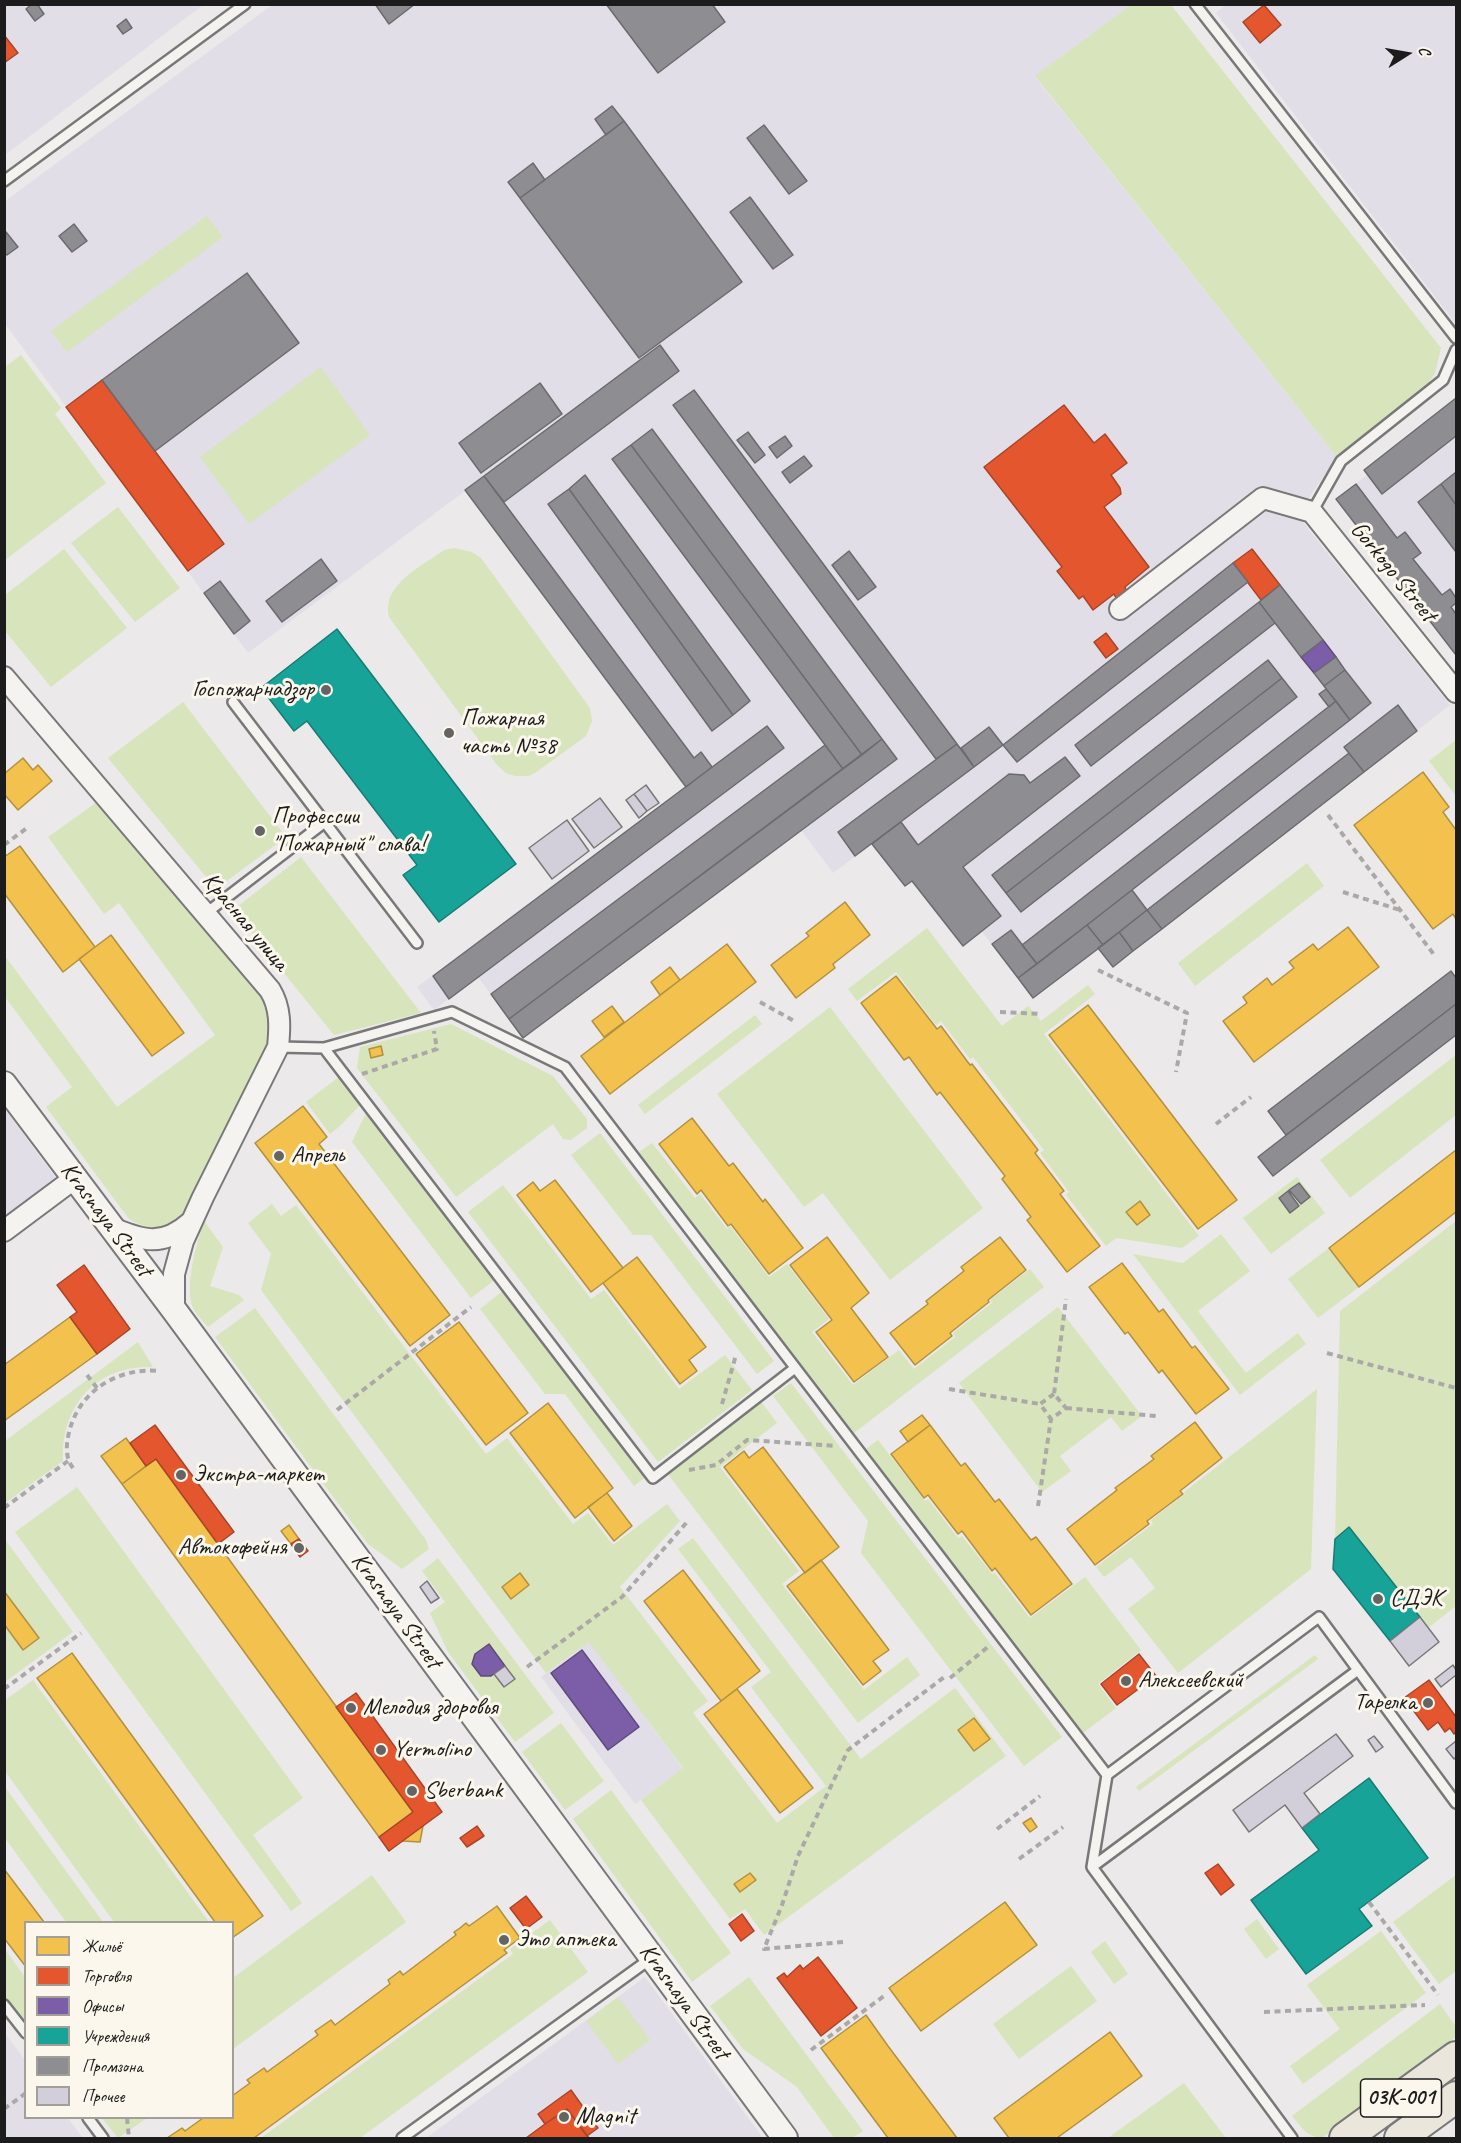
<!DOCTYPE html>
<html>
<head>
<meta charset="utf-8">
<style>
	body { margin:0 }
	#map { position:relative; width:1461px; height:2143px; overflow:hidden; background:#ebe9ea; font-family:Caveat,sans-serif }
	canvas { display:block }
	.frame { position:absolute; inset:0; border:6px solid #1c1c1c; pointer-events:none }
	.legend { position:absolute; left:24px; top:1921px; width:210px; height:198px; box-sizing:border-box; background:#fbf7ec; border:2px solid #a29f99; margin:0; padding:8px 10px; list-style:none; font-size:18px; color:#1c1c1c }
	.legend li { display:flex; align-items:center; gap:12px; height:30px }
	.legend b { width:30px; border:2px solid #a29f99 }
	.north { position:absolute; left:1377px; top:24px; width:60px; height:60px; -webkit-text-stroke:4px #fbf7ec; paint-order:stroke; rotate:79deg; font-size:16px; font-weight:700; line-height:24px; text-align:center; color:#1c1c1c }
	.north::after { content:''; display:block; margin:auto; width:21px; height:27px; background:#1c1c1c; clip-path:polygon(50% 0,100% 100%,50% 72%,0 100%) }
</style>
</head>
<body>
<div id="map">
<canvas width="1461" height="2143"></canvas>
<div class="frame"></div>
<ul class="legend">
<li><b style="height:16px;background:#f2c14e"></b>Жильё</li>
<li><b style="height:16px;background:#e4572e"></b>Торговля</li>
<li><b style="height:16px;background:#7b5ea7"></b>Офисы</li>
<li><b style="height:16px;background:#17a398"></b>Учреждения</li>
<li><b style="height:16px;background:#8d8d92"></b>Промзона</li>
<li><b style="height:16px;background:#d2cfda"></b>Прочее</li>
</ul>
<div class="north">С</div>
</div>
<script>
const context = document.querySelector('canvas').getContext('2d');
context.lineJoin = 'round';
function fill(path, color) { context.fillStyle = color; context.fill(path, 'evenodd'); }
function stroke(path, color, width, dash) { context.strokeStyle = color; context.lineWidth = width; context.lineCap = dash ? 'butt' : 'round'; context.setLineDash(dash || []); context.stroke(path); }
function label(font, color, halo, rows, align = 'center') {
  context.font = font + ' Caveat,sans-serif'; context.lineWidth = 6; context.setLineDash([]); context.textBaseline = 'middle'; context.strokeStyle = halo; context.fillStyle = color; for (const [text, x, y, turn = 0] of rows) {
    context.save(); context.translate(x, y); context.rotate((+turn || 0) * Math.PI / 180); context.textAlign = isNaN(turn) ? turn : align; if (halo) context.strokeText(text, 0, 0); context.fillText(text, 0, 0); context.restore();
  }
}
fill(new Path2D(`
	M1226,4L1456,5V324L1216,13Z
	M5,5H203L5,155Z
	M272,5H1131L1035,77L1337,457L1297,515L1450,705L1113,967L1098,948L1033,998L982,932L963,946L913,881L905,886L872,844L833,873L801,830L523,1038L478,977L434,1010L417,987L686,786L465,491L248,653L5,324V201Z
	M1456,398V655L1336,499L1367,475L1364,470Z
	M5,1109L58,1181L5,1222Z
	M589,1641L683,1769L635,1804L541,1677Z
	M645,1977L763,2138H426Z
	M4,2032L25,2060L26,2118H68L83,2138H5Z`), '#e2dee7');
fill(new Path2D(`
	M1131,5H1171L1441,348L1435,373L1427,386L1337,457L1035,76Z
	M207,216L223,237L67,352L51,331Z
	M21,355L61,408L55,414L106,483L5,560V367Z
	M321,367L370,435L249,524L200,457Z
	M118,507L180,588L135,622L71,543Z
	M454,548L472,552L481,558L590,708L592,721L586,736L535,773L528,776H515L506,773L497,765L389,617C381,585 422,566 444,550Z
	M64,549L127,628L51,687L5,631V595Z
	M183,702L286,837L216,889L108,758Z
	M1456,740V796L1429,761Z
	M97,802L264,998C273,1011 271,1028 270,1043L185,1214C170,1234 147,1230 129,1219L46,1107L72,1087L5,997V956L117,1107L215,1035L119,903L104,914L48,837Z
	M301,857L421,1013L334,1035L233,910Z
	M1307,863L1324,886L1195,986L1178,963Z
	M927,928L1002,1026L1028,1006L1041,1021L1088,985L1095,994L1044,1034L1199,1236L1182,1248L1116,1238L1106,1246L1066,1195L1069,1192L1040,1153L1044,1150L973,1057L970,1059L941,1021L936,1025L896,972L857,1001L848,989Z
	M830,1007L983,1208L890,1280L823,1193L804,1207L717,1094Z
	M755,1015L762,1024L645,1114L638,1105Z
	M451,1024L553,1076L587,1119V1128L571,1140L563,1139L553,1124L456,1197L357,1068L360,1047Z
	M1456,1055V1115L1350,1198L1320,1160Z
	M340,1076L362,1103L340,1126L330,1134L306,1102Z
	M367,1111L496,1279L471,1298L352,1142Z
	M600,1133L774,1361L757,1374L651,1235H633L571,1155Z
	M652,1143L695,1198L700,1194L727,1229L730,1226L769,1277L787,1264L829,1319L812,1332L853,1385L899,1350L914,1369L955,1337L953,1333L992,1303L990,1300L1030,1269L1044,1287L854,1433L639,1152Z
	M1297,1177L1325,1213L1271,1254L1243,1218Z
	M503,1185L591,1299L604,1290L679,1389L725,1355L752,1390L658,1462L468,1212Z
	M272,1204L281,1216L296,1205L486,1454L507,1438L573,1524L588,1513L613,1545L667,1504L680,1521L620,1587L708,1701L693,1713L777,1823L826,1786L751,1687L771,1672L678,1549L693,1538L861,1759L955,1688L1006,1756L764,1935L745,1909L730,1919L641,1800L683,1768L589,1642L546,1673L261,1290L271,1254L248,1223Z
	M204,1221L223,1247L210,1286L239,1295L244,1300L208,1327C203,1321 196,1314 193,1308C184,1287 197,1242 204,1221Z
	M1456,1221V1606L1428,1628L1349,1527L1335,1539L1340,1311Z
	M1221,1234L1250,1271L1198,1311L1246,1373L1298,1333L1306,1344L1240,1395L1133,1254L1183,1263Z
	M1329,1248L1359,1287L1318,1318L1288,1279Z
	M504,1290L647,1476L634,1486L565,1394H545L480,1309Z
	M1058,1307L1142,1416L1122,1431L1111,1417L1060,1456L1071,1471L1042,1492L959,1383Z
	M255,1308L426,1540L429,1549L402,1569L368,1544L215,1337Z
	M138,1342L153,1367C96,1365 61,1405 63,1461L5,1503V1441Z
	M791,1383L1062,1737L1024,1766L861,1553L868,1521L773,1396Z
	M1317,1389L1311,1569L1178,1673L1128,1609L1155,1588L1131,1557L1104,1577L1096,1567L1153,1524L1151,1520L1185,1494L1184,1492Z
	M760,1400L777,1423L720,1467L799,1571L782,1584L864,1690L907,1657L920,1675L858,1723L667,1473Z
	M878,1440L925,1501L928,1499L958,1538L962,1536L992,1574L995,1573L1030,1618L1085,1577L1141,1650L1098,1684L1116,1708L1083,1733L866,1449Z
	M77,1487L303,1798L253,1835L302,1903L291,1911L15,1532Z
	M4,1538L73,1632L5,1682H4Z
	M438,1558L554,1713L515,1742L448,1652L430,1613L445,1602L422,1571Z
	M1315,1655L1318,1659L1139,1791L1136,1787Z
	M33,1680L209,1922H114L5,1771V1700Z
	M561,1723L604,1781L565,1810L522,1752Z
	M5,1787L103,1922H66L5,1838Z
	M611,1790L731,1953L692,1982L573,1819Z
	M372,1875L406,1922L233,2049V1978Z
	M1456,1875V1971L1439,1984L1393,1922Z
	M1257,1919L1279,1949L1266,1959L1244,1929Z
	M550,1920L588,1972L360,2138H261L513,1954L510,1949Z
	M1381,1931L1426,1993L1303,2084L1290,2066L1340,2029L1307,1985Z
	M1105,1941L1128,1974L1114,1984L1091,1952Z
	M4,1948L25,1977V2026L5,1998Z
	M1071,1966L1097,2001L1019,2059L993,2024Z
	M749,1977L863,2131L852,2138H834L797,2087L743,2049L710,2006Z
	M618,1997L650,2040L618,2064L586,2021Z
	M1440,2004L1456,2027V2037L1322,2138C1307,2137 1301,2127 1292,2116Z
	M1184,2083L1226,2138H1108Z
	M102,2118H147L118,2138Z`), '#d8e4bb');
const homes = new Path2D(`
	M23,758L33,770L38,765L52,781L18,810L4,794V774Z
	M1423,772L1449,807L1443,812L1456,830V919L1453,914L1433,929L1354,825Z
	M20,846L95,947L63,972L4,893V857Z
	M845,902L870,935L833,964L835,968L796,998L771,965L809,936L806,933Z
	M1348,927L1379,967L1254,1062L1223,1021L1247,1003L1243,997L1267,978L1272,985L1294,968L1289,962L1313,944L1318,950Z
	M111,935L184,1033L152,1056L79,959Z
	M727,944L756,982L610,1094L581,1056Z
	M670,967L680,980L660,995L651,982Z
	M896,976L937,1029L941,1026L970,1065L972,1064L1038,1150L1035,1153L1064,1191L1060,1194L1100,1246L1067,1272L1027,1220L1031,1217L1002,1179L1005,1176L940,1092L937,1095L909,1057L904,1060L861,1003Z
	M1088,1005L1237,1200L1198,1229L1049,1035Z
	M612,1006L624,1022L604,1037L592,1021Z
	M381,1046L383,1055L371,1058L369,1049Z
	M303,1106L327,1137L319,1144L450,1315L410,1346L255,1143Z
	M692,1118L729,1166L733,1163L763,1202L765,1199L803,1248L769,1274L731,1224L728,1226L701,1190L697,1194L659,1144Z
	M1456,1150V1212L1359,1287L1329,1248Z
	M555,1180L623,1268L591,1292L517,1195L533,1182L540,1191Z
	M1140,1201L1150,1215L1137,1225L1126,1212Z
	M827,1237L869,1293L851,1308L888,1357L854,1382L816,1332L832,1320L790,1265Z
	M1000,1237L1026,1270L988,1300L989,1302L950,1333L952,1336L915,1365L890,1333L928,1304L926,1301L964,1271L961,1267Z
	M637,1257L706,1347L689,1360L697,1371L680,1384L603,1283Z
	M1122,1263L1159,1312L1163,1309L1192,1348L1195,1346L1229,1389L1196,1414L1162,1370L1159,1373L1128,1332L1125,1334L1089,1287Z
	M70,1317L97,1354L4,1421V1365Z
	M459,1322L528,1413L486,1445L416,1354Z
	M548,1403L613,1488L575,1518L510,1433Z
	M922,1415L930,1425L908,1442L900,1431Z
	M1195,1422L1222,1458L1180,1491L1183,1494L1147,1521L1149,1524L1095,1565L1067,1529L1117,1490L1115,1488L1154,1459L1151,1456Z
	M930,1425L961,1466L965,1463L995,1502L999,1499L1031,1540L1036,1537L1072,1584L1031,1615L995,1568L992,1571L962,1531L958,1534L928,1495L924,1498L891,1454Z
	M126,1438L146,1466L122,1484L101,1456Z
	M763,1447L839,1547L805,1573L724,1467L744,1451L749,1458Z
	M156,1459L413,1812L379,1837L122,1484Z
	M607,1493L632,1526L614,1541L588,1507Z
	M289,1525L299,1539L291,1544L281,1531Z
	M821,1560L889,1650L873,1661L881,1671L863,1685L787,1586Z
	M683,1570L760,1671L721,1701L644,1601Z
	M520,1573L529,1585L511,1599L502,1587Z
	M4,1591L39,1638L23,1650L4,1624Z
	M72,1653L263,1916L232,1938V1922H215L37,1678Z
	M737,1689L813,1788L780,1813L704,1714Z
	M974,1718L990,1739L974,1751L958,1730Z
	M1031,1818L1037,1827L1030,1832L1023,1823Z
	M423,1826L420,1842L402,1841Z
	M4,1869L44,1922H26V1967L4,1938Z
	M750,1873L756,1880L740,1892L734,1884Z
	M1005,1902L1037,1945L921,2031L889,1988Z
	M497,1906L520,1938L504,1950L507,1953L254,2138H167L182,2128L185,2131L203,2118H232V2096L250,2083L247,2080L264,2068L267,2072L318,2035L315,2031L331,2020L335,2025L390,1984L388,1980L400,1971L403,1975L456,1935L454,1932L460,1928L466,1923L469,1926Z
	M866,2015L888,2046L957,2138H888L821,2048Z
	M1110,2032L1142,2076L1057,2138H1009L994,2118Z`);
fill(homes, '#f2c14e');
stroke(homes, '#b2903f', 1.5);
const shops = new Path2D(`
	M1264,5L1281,25L1260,43L1243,22Z
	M4,35L18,53L4,63Z
	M102,380L224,544L188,571L66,407Z
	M1064,405L1094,443L1105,434L1127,463L1111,475L1120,488L1121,494L1104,507L1149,567L1125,587L1126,590L1116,598L1114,594L1093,610L1083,596L1079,599L1057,571L1062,567L984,467Z
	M1252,549L1280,585L1261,600L1233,563Z
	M1106,633L1118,649L1106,658L1094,642Z
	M84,1265L130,1329L97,1354L70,1317L77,1312L57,1285Z
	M155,1425L234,1532L218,1544L156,1459L146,1466L130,1443Z
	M299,1539L308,1551L300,1557L291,1544Z
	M1139,1654L1156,1676L1117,1705L1101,1684Z
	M1429,1680L1456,1717V1732L1454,1734L1450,1728L1445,1732L1438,1722L1428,1730L1404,1698Z
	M356,1693L442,1812L389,1851L379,1837L413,1812L336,1707Z
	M477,1826L484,1836L467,1847L460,1838Z
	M1218,1864L1234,1885L1221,1895L1205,1873Z
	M526,1896L542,1917L526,1929L510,1908Z
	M742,1914L754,1931L741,1941L729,1924Z
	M818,1957L857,2008L821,2036L777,1978L784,1973L787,1977L800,1965L803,1969Z
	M571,2090L598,2128L587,2136L567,2109L545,2124L538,2114Z
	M567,2109L589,2138H526L545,2124Z`);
fill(shops, '#e4572e');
stroke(shops, '#a84529', 1.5);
const offices = new Path2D(`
	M1323,640L1336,657L1314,673L1301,657Z
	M489,1644L505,1666L491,1676H481L472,1664L475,1654Z
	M582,1650L639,1727L608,1750L551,1673Z`);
fill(offices, '#7b5ea7');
stroke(offices, '#5e4a7d', 1.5);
const public = new Path2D(`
	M337,629L516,864L439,922L403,875L417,865L307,721L294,731L261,688Z
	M1349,1527L1420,1617L1390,1641L1333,1569L1335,1539Z
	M1369,1778L1428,1858L1359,1909L1372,1926L1306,1974L1251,1900L1319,1850L1302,1828Z`);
fill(public, '#17a398');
stroke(public, '#187a73', 1.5);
const industry = new Path2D(`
	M32,4H37L44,14L35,21L26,9Z
	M375,4H415L389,24Z
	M606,4H712L725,22L658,73Z
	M126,19L132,28L123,34L117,26Z
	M612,106L624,121L606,135L595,119Z
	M624,121L742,282L639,358L520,198Z
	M764,125L807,181L789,194L747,138Z
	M533,163L545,180L520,198L508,182Z
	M750,197L793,255L773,269L730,212Z
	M74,224L87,241L72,252L59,236Z
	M6,232L18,247L7,255L4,252Z
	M247,273L299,343L155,451L102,380Z
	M660,345L679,371L504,502L484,476Z
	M540,383L562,414L481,473L459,443Z
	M694,390L957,744L936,759L673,405Z
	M1456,398V436L1382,494L1364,470Z
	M652,429L882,739L862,755L631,445Z
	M748,432L765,455L755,463L737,440Z
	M785,436L792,446L777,458L769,447Z
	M631,445L862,755L843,769L612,459Z
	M804,456L812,466L790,483L782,472Z
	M1456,472V505L1441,484Z
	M585,475L750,701L733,715L569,489Z
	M484,476L694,758L701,752L712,767L686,787L465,490Z
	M1356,484L1397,538L1405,532L1421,553L1413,559L1442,595L1450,589L1456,598V603L1451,607L1456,614V655L1336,499Z
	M1441,484L1456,505V552L1418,502Z
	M569,489L733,715L712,731L548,504Z
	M849,551L876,587L858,600L832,565Z
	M321,559L337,581L282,622L266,601Z
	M1233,563L1248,582L1017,762L1003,745Z
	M220,581L250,621L234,634L204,593Z
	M1280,585L1323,640L1301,657L1259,602Z
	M1259,602L1275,623L1091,766L1075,745Z
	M1336,657L1345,670L1324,686L1314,673Z
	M1268,660L1282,678L1006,893L992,875Z
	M1345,670L1371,703L1350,720L1324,686Z
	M1282,678L1297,697L1021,912L1006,893Z
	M1326,689L1336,701L1329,707L1319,694Z
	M1336,701L1350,720L1037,964L1022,945Z
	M1398,705L1417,731L1364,772L1344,747Z
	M767,726L784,748L449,999L433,976Z
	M989,727L1003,745L974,767L961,748Z
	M882,739L897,759L523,1038L509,1019Z
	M957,744L974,767L855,856L838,832Z
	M825,745L843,769L509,1019L491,994Z
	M1349,753L1364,772L1162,929L1147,910Z
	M1065,757L1080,776L963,867L1001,916L963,946L912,881L905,886L872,844L901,822L918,845L1009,774L1024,775L1030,783Z
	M1132,890L1147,910L1103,945L1087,925Z
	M1147,910L1162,929L1133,951L1119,932Z
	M1087,925L1103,945L1033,998L1018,978Z
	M1011,930L1037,964L1018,978L992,944Z
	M1119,932L1133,951L1113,967L1098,948Z
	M1451,971L1456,978V1004L1286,1135L1268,1111Z
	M1456,1004V1035L1273,1176L1258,1157Z
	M1299,1183L1310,1197L1301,1204L1289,1190Z
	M1288,1191L1299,1206L1290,1213L1279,1198Z`);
fill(industry, '#8d8d92');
stroke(industry, '#6b6b6f', 1.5);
const building = new Path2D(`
	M646,785L659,803L647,811L634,794Z
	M634,794L647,811L639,818L626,800Z
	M600,798L622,827L594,848L572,819Z
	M567,820L589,851L552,879L529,848Z
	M427,1581L439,1598L431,1603L420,1587Z
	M1420,1617L1439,1642L1409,1666L1390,1641Z
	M1453,1665L1456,1670V1675L1441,1687L1435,1679Z
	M505,1666L515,1679L504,1687L494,1674Z
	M1336,1734L1353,1756L1304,1793L1320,1814L1302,1828L1285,1805L1249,1832L1233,1810Z
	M1374,1736L1383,1747L1376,1752L1368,1740Z
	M1456,1741V1757L1454,1759L1446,1749Z`);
fill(building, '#d2cfda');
stroke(building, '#797879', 1.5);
const service = new Path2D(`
	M1195,4L1456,338
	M4,181L245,4
	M1312,512L1341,461L1443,380L1456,350
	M233,702L417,943
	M205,914L325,822
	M278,1047L324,1048L452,1012L565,1067L1107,1775
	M324,1048L653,1478L795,1368
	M1092,1867L1358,1670
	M4,2005L26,2033
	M88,2118L103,2138
	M402,2138L650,1959
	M1292,2138L1092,1867L1107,1775L1319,1617L1456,1803`);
const minor = new Path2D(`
	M1120,609L1263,498L1312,512L1456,692
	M4,677L270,990C281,1008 280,1027 278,1047L203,1197L183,1241L174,1274V1310
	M112,1228C144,1241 163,1247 191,1222
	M4,1231L75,1178`);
const tertiary = new Path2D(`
	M4,1084L174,1310L785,2138`);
const primary = new Path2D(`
	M1345,2138L1456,2057
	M1400,2138L1456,2097`);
stroke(service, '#797879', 14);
stroke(minor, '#797879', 24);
stroke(tertiary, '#797879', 28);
stroke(primary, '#797879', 34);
stroke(new Path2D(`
	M1328,815L1435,956
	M4,845L27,828
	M1343,892L1400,910
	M1098,970L1187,1013L1176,1072
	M760,1002L796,1022
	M1000,1012L1041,1014
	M362,1074L437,1049L434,1031
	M1216,1124L1251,1097
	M1327,1353L1456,1388
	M87,1375L97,1388
	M949,1389L1040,1404
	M1054,1394L1040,1404L1051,1419L1066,1408L1054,1394L1066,1299
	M722,1404L736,1355
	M1066,1408L1156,1416
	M337,1410L471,1307
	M73,1468C66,1459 66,1448 68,1437C76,1393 116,1367 159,1371
	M689,1470L716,1465L747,1440L837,1446
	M1038,1506L1051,1419
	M4,1508L68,1461
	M527,1667L622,1597L687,1522
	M950,1678L989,1646
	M4,1689L81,1633
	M997,1829L1040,1796
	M1019,1859L1063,1827
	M1369,1902L1438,1995
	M843,1942L764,1949L782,1905L798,1856L848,1750L947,1675
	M1264,2012L1425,2005
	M811,2050L884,1996
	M4,2109L26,2093
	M127,2118L129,2138`), '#aaa9a8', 4, [6, 4.5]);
stroke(service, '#f4f3f0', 9);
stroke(minor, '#f4f3f0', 20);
stroke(tertiary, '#f4f3f0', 24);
stroke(primary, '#ebe6dc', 30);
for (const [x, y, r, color] of [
	[326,690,6,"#646464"],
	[449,733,6,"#646464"],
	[260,831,6,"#646464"],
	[279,1156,6,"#646464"],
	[181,1475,6,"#646464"],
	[299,1548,6,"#646464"],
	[1378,1599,6,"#646464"],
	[1126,1681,6,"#646464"],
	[1428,1703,6,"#646464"],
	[351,1708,6,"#646464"],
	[381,1750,6,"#646464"],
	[412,1791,6,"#646464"],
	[504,1940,6,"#646464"],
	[564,2117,6,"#646464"]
]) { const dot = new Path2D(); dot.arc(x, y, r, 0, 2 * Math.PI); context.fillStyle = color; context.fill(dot); stroke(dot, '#fbf7ec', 2); }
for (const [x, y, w] of [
	[1401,2098,81]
]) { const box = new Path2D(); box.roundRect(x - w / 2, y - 19, w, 38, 4.5); context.fillStyle = '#fbf7ec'; context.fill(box); stroke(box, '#1c1c1c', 1.5); }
label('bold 22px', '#1c1c1c', null, [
	["03К-001",1401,2098]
]);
label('24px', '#1c1c1c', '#fbf7ec', [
	["Gorkogo Street",1393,572,51],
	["Красная улица",245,922,50],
	["Krasnaya Street",106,1220,53],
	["Krasnaya Street",396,1611,54],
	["Krasnaya Street",684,2002,54]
]);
label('24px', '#1c1c1c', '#fbf7ec', [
	["Госпожарнадзор",314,690,"right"],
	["Пожарная",461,719],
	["часть №38",461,747],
	["Профессии",272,817],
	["\"Пожарный\" слава!",272,845],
	["Апрель",291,1156],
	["Экстра-маркет",193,1475],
	["Автокофейня",287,1548,"right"],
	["СДЭК",1390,1599],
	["Алексеевский",1138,1681],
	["Тарелка",1416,1703,"right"],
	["Мелодия здоровья",363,1708],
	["Yermolino",393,1750],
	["Sberbank",424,1791],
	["Это аптека",516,1940],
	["Magnit",576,2117]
], 'left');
</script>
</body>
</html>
